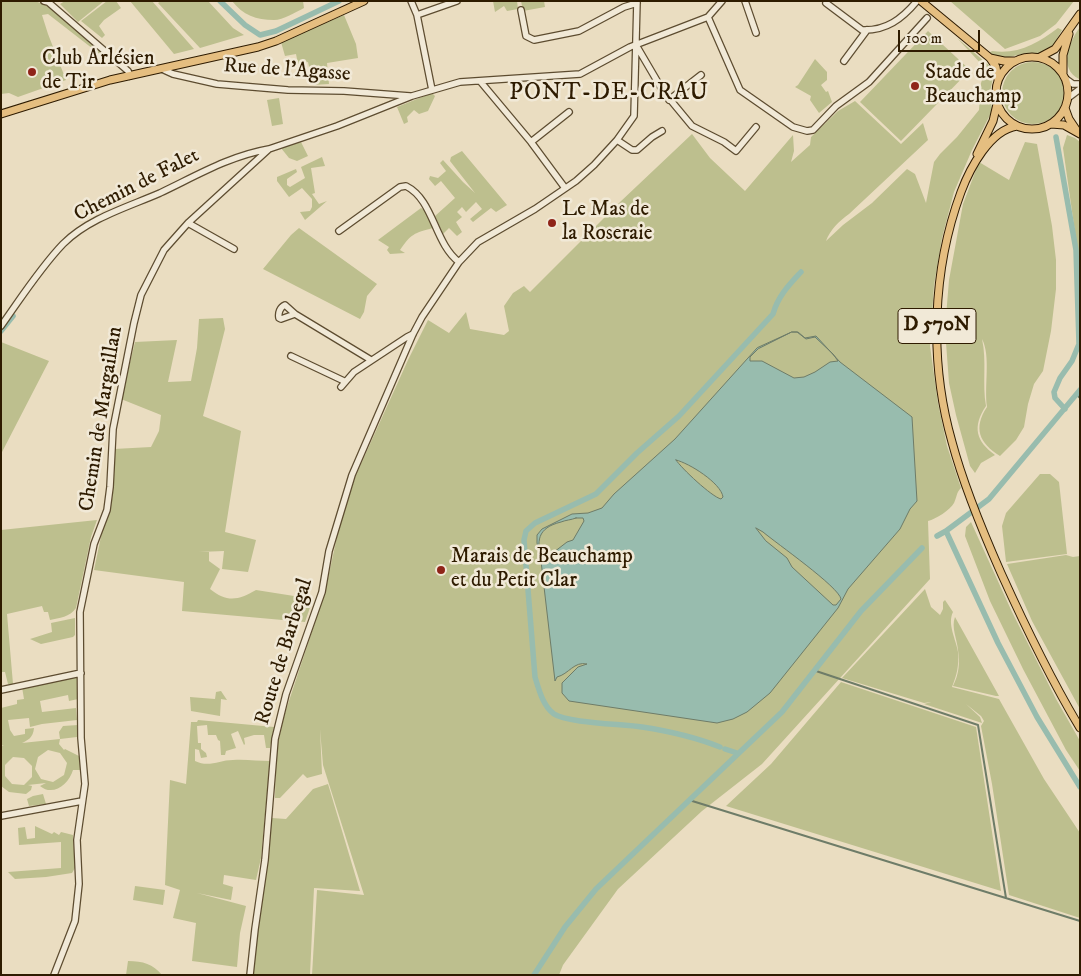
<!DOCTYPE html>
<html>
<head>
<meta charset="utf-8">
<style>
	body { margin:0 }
	#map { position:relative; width:1081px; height:976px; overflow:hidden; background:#eaddc1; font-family:"IM FELL DW Pica",serif }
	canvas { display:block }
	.frame { position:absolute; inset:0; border:2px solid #2e1b00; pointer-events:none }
	.scale { position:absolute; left:898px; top:30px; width:82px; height:22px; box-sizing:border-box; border:2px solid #2e1b00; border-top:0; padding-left:6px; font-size:15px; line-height:18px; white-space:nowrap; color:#2e1b00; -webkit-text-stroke:4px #f1e9d7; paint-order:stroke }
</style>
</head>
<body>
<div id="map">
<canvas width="1081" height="976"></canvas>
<div class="frame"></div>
<div class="scale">100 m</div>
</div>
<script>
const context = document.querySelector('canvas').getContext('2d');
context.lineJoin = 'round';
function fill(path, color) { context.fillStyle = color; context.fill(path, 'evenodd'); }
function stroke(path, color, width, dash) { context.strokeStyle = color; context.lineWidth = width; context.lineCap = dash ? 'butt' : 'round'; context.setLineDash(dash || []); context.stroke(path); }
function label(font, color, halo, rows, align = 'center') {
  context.font = font + ' "IM FELL DW Pica",serif'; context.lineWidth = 5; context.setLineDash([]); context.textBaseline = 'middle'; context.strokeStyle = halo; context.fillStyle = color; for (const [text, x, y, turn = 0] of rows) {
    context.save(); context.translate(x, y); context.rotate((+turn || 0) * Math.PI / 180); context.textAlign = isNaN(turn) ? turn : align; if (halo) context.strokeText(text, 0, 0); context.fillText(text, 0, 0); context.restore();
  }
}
fill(new Path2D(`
	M34,1L44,4L54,11L100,48L106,59L48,14L42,15L48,34L66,80L18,97L9,93L1,94V2Z
	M65,1H104L78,22L60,4Z
	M107,1H116L121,8L104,20L99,26L105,35L102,38L81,21Z
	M130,1H152L194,49L174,54Z
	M161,1H208L233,28L244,35L200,48L158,3Z
	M232,1H303L304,8C296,12 283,20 274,20C256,20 243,15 232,1Z
	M493,1H517L518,9L507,11L504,6L495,12Z
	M521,1H544L545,7L523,11Z
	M950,1H1074L1056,24L1040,36L1005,49Z
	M344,15L356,44L358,58L327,63L329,84L313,85L308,62L298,64L296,54L285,56L281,42Z
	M1080,27V79H1079C1058,68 1069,42 1080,27Z
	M1058,28L1062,30L1053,46L1042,53H1026L1005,58L989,53L992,51C1018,55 1038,43 1058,28Z
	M928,31L970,70L901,141L860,102Z
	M957,38L991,67L994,73L990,92L992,109L990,115L972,150L954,192L942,238L934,285L930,346L938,403L947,446L961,488C956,493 957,497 954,503C950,510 936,519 928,521L930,579L762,764L702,811L618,889L563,965L559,975H312L317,890L364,895L323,765L320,729L322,774L307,778L303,774L280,798H275L276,751L285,713L325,592L339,528L356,475L408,360L428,320L449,333L466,312L470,329L504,335L509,331L504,306L513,293L524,286L530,292L619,203L692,134L710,158L745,191L793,135L794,151L791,162L810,145L811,137L838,111L855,101L901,144L923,123L928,140L849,214C839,221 830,230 826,241L843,225L872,203L907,169L915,174L926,203L934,162L940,154L957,137L979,110L981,83L985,72L983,66Z
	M815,59L827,72V80L821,85L826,92L828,91L832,102L819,113L810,100L811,96L795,87L798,85Z
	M1002 93a31 31 0 1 1 62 0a31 31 0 1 1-62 0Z
	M432,93L435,96L428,111L419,114L414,110L407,117L408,122L404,124L397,107Z
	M279,98L283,124L272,126L267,100Z
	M1067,135L1075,138L1080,142V308L1077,246L1063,148Z
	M301,142L308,156L297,161L289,158L281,148Z
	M1025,142L1037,144L1052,226L1056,260V289L1051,331L1043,371L1034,384L1028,404L1024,427L1016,440L1000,456C979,443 973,428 987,407C984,386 991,356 982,339C987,361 982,384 986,406C972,427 976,441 995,455L981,463L975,473L970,466L956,415L949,383L945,329L949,280L963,204L979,162L1009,180Z
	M462,151L507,205L496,212L491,208L473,222L470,219L482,209L476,202L466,212L462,207L457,212L462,217L456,222L462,232L457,236L449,228L443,234L435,216L455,198L441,181L435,186L429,179L430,176L438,178L446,171L440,163L443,160L463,182L475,193L450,161L451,157Z
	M322,157L325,166L311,168L315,193L312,194L319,204L327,201L305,220L300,212L310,211L312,207V199L302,188L289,197L277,181V177L296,169L297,172L287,179V185L290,187L305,178L301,167Z
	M421,208L425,210L433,228C414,233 411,234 400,250L405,253L390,254L387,250L389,247L378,240Z
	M299,228L377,284L367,296L364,312L360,319L263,269L291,235Z
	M223,318L225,329L203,416L241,431L225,532L256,540L248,572L222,569L224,551L199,552H209V561L220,569L210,589C227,603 239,600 256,590L313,599L305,622L182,611L184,582L94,570L103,527L110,511L113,493L114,449L151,447L159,431L161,415L121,399L135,342L177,340L168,382L191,381L197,348L199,319Z
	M1,342L49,361L1,454Z
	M1040,474H1050L1059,482L1067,554L1006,562L1002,526L1006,513Z
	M97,520L91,537L76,608C70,617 59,618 50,620L48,612H44L42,606L7,614L13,684H8L5,672H1V530Z
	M971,522L1012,612L1056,699L1080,741V771L1066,750L1023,669L990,601L965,536L966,527Z
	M1066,555L1073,557L1080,556V709L1032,621L1007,564Z
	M925,589L931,607L940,615L943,609V602L945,600L953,612C947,624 956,639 958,652C959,666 957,674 952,687L999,699L1044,779L1080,833V918L1009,895L992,784L981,726L984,721L981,716L966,704L980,717L982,723L924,704L931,702L924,703L842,678Z
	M955,617L999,696H996L953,686C959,674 960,663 958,650C957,639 951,627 955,617Z
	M75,618V635L73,637L41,644L30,639L52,632L51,623Z
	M77,676L78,699L69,701L68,695L40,701L42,712L76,708L77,720L42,724L30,727L29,718L8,720L10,730L14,736L25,734V729L34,728C33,738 28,740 22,743L60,739L59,732L63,726L78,725L77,737L60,739L59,744L64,750L65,749L79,756L81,770H73C69,784 53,797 40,786L46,783L28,785L32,786L31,790L26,794L9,792L1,786V746L4,745H1V708L17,704V700L24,699L22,687ZM48,750L60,753L67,763L64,775L53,782L41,779L35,769L38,757ZM13,757L24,758L32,766V777L24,785L12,784L5,776V765Z
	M841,682L976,727L1001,891L726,806L771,764Z
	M221,691L227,700L221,699L220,716L191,711L190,697L215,699L216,692Z
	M198,720L274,727L270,748H266L264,735H254L244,738L245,744L244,745L238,731L231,734L236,748L226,751L225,755H221L220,741L218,740L216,735H208L207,725L197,726L198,743H201V749L206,753L207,757L201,758L199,750L195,749V761C209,768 219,760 233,760C245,759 258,761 270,761L261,858L256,880L224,875L223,884L233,887L231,900L197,893L246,906L240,933L237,967L192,961L196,923L173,918L180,890L165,885L170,780L186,784L191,722H197Z
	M328,784L360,891L314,888L310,975H253L256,937L272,818L286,819L313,789Z
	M43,794L46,804L29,806L27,799L33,796Z
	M35,826L52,834L54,832L59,835L61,832L73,835L75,868L72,873L46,877L15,879L8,872L61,868V842L19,845L18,828L25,827L27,839L35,838Z
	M135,886L165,890L163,905L133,900Z
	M128,961C143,961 153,964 162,975H126Z`), '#bdbf8e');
const water = new Path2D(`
	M792,332H798L805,338L816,336L840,362L912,417L917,501L910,509L900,529L848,589L838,608L770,693L747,712L733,719L717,723L569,701L562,693V683L578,667L587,664C574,661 569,674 557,677L555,681L541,561L537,543V535L542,529L572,514L588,513L602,508L614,494L675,439L757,348ZM792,332H797L806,339L815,337L833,354L838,361L830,362L815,372L804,377L794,378L762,361H750V357L758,349ZM676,460C689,463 721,483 723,497L721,499C712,497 681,468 676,460ZM576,518H583L584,521L573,540L567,542L554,552L546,563L542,562C536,541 537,528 561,522C566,520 571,520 576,518ZM756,528L763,532C776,543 839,587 841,599L836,605H833L792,567L787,558L766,541Z`);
fill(water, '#98bcae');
stroke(water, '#6e7c68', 1);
stroke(new Path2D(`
	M1077,395L1080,398
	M813,670L978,725L1006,898
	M689,800L1080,921`), '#6e7c68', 2);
stroke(new Path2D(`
	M220,1L245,25L260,35L276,31L339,1
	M1056,137L1076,250L1079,344L1072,361L1060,378L1054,392L1055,398L1065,409
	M1,331L13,316
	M1080,390L989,499L946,531L998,643L1037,717L1080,787
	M937,536L946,531
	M720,747C695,737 668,731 642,727C623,724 567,723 554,714C543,706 539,690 535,677L524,540L526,531L535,523L596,494L637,453L679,416L773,314C778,296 789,285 801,272
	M725,749L737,753
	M534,975L565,927L596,889L782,712L861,611L922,548`), '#98bcae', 5.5);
const minor = new Path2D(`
	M44,1L48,2L128,71L130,76
	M411,1L417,15L432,90
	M745,1L756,33
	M826,3L862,30C886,31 902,19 917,1
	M521,10L526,36L534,40L579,31L624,7L637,3
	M417,15L457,1
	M708,17L740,90L793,127L807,131L813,130L836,106L869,82L927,18
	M636,45L663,91L692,126L724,142L736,151L756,127
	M844,61L867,30
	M162,69L173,74L217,84L288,90L344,91L410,96
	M1066,79L1073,84H1080
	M480,81L531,142L565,188
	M1068,98L1080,89
	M669,100L701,75
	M617,140L632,150H637L652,137L662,131
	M531,142L569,112
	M188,223L234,249
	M339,231L400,187L406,186C434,200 434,243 459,262
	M295,314L281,319L279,318C278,313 280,307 285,305L295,314L371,360
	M1,326C21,298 40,268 63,244C89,218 128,207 160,193C196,176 229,156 269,149
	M291,356L344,381
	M341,387L354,372L407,337L413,334
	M1,690L81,673
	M1,816L82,801
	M54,975L75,921L79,884L77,840L85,784L81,738L80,612L94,544L107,510L110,487L113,429L134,323L141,295L164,250L188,223L269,149L337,126L412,96L460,82L580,74L630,47L708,17L722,1
	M250,975L255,929L265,860L275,739L286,694L322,592L329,551L352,475L413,334L422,317L459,262L478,242L535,209L576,181L594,165L617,140L634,116L637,1`);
const major = new Path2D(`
	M921,1L990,58L996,67L998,80
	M996 93a36 36 0 1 1 72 0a36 36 0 1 1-72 0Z
	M1040,57L1055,49L1080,14
	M990,58L1004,61H1015
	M1063,73V55L1069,34
	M1065,108L1069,119L1077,131
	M1,114L110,80L258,47L276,41L364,1
	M1051,124L1064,125L1080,134
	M1017,126C990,130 970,168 961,192C932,270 929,362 952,442C964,487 982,530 1001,573C1025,626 1050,678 1080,728
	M977,154L993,121L997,104`);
stroke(minor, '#5d4c30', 8);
stroke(major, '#2e1b00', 9);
stroke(minor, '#f1e9d7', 5.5);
stroke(major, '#e5be80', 7);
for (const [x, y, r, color] of [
	[32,72,5,"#8f2418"],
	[915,86,5,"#8f2418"],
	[552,223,5,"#8f2418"],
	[441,570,5,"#8f2418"]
]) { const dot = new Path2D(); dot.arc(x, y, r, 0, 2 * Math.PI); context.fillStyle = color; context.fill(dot); stroke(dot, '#f1e9d7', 2); }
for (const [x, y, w] of [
	[937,326,78]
]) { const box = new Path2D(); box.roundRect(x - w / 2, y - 17.5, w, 35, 4); context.fillStyle = '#f1e9d7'; context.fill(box); stroke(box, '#2e1b00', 1); }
label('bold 20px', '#2e1b00', null, [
	["D 570N",937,326]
]);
label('21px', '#2e1b00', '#f1e9d7', [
	["Club Arlésien",42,60],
	["de Tir",42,84],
	["Stade de",925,74],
	["Beauchamp",925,98],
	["Le Mas de",562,211],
	["la Roseraie",562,235],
	["Marais de Beauchamp",451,558],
	["et du Petit Clar",451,582]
], 'left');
label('21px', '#2e1b00', '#f1e9d7', [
	["Rue de l'Agasse",287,71,4],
	["Chemin de Falet",137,186,-27],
	["Chemin de Margaillan",102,419,-81],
	["Route de Barbegal",285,652,-73]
]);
context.letterSpacing = '1px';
label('24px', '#2e1b00', '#f1e9d7', [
	["PONT-DE-CRAU",609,94]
]);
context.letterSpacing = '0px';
</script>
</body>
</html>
